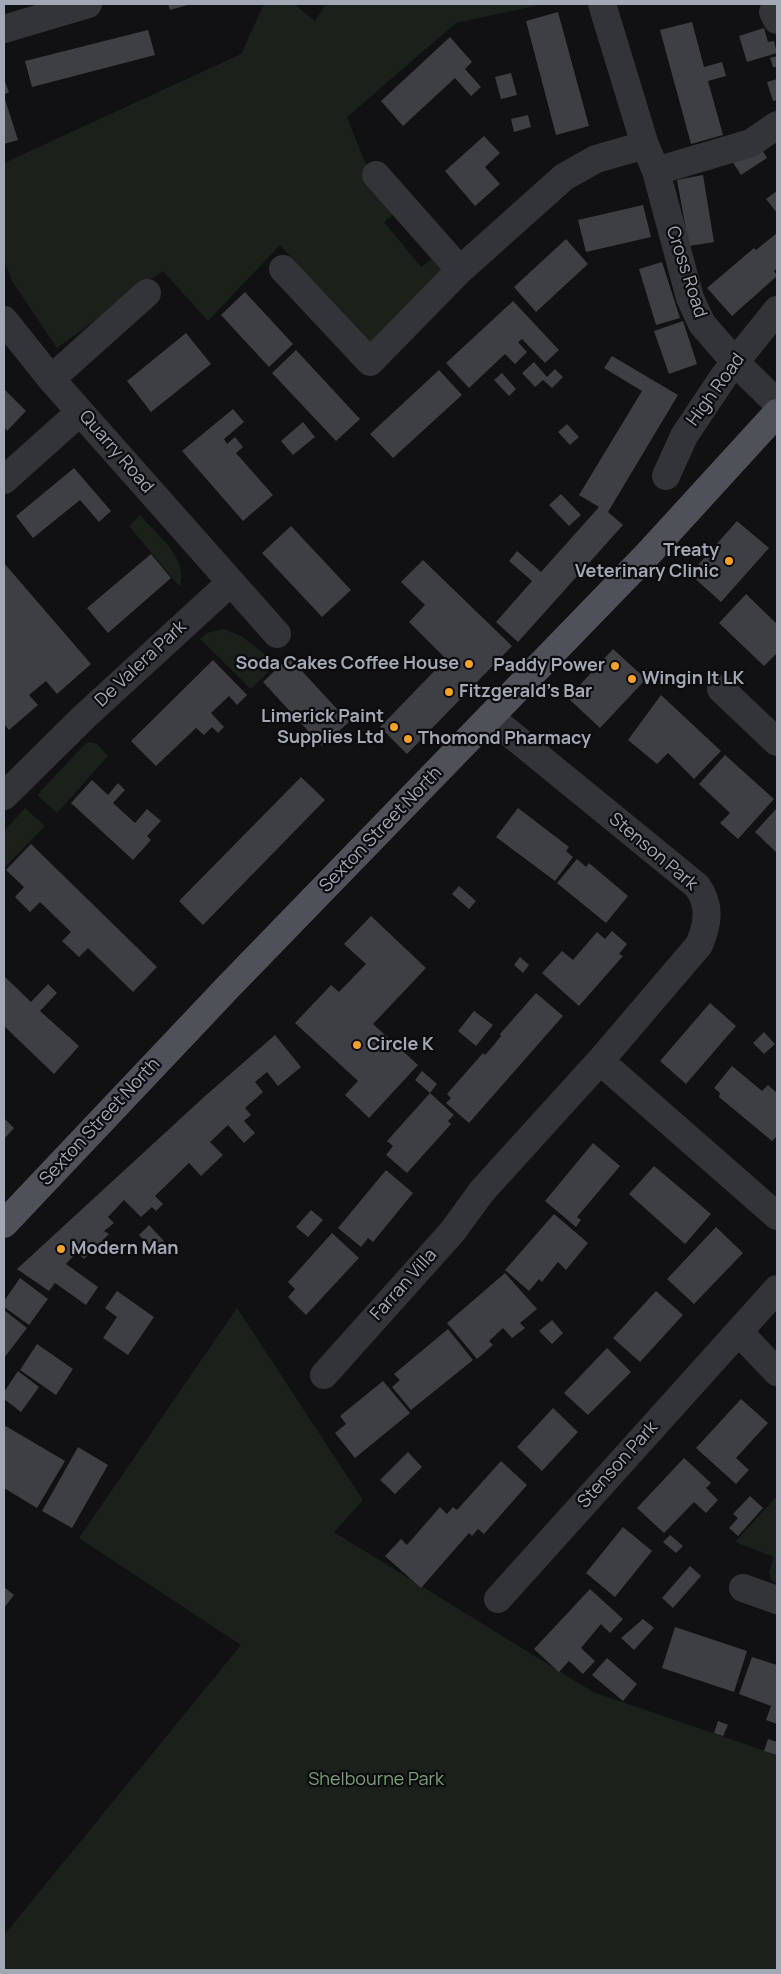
<!DOCTYPE html>
<html>
<head>
<meta charset="utf-8">
<style>
	body { margin:0 }
	#map { position:relative; width:781px; height:1974px; overflow:hidden; background:#111113; font-family:Manrope,sans-serif }
	canvas { display:block }
	.frame { position:absolute; inset:0; border:5px solid #a2a9b4; pointer-events:none }
</style>
</head>
<body>
<div id="map">
<canvas width="781" height="1974"></canvas>
<div class="frame"></div>
</div>
<script>
const context = document.querySelector('canvas').getContext('2d');
context.lineJoin = 'round';
function fill(path, color) { context.fillStyle = color; context.fill(path, 'evenodd'); }
function stroke(path, color, width, dash) { context.strokeStyle = color; context.lineWidth = width; context.lineCap = dash ? 'butt' : 'round'; context.setLineDash(dash || []); context.stroke(path); }
function label(font, color, halo, rows, align = 'center') {
  context.font = font + ' Manrope,sans-serif'; context.lineWidth = 4.5; context.setLineDash([]); context.textBaseline = 'middle'; context.strokeStyle = halo; context.fillStyle = color; for (const [text, x, y, turn = 0] of rows) {
    context.save(); context.translate(x, y); context.rotate((+turn || 0) * Math.PI / 180); context.textAlign = isNaN(turn) ? turn : align; if (halo) context.strokeText(text, 0, 0); context.fillText(text, 0, 0); context.restore();
  }
}
fill(new Path2D(`
	M264,4H294L315,21L326,4H544L456,23L347,117L376,190L395,213L384,222L421,267L432,259L445,274L369,344L280,245L208,321L163,271L57,348L12,281L4,260V163L241,54Z
	M140,515C157,535 189,558 180,587L129,526Z
	M224,629L241,636L277,663L251,689L200,639L207,633Z
	M91,742L97,744L108,756L57,813L37,795L86,743Z
	M25,808L45,826L4,868V831Z
	M237,1308L363,1500L334,1532L593,1692L777,1755V1970H4V1935L241,1645L79,1538Z
	M777,1496V1584L771,1580L769,1572L774,1557L735,1542Z`), '#19211a');
fill(new Path2D(`
	M168,4H191L170,10Z
	M558,12L589,126L556,135L526,21Z
	M692,22L704,67L722,62L726,76L708,81L723,135L691,144L660,30Z
	M764,28L768,42L774,41L777,53L747,62L739,36Z
	M148,30L155,55L32,87L25,61Z
	M450,37L472,62L465,69L481,87L471,96L455,78L403,126L381,101Z
	M777,56V67H773L770,58Z
	M511,73L517,95L501,99L495,77Z
	M4,79L9,92L4,95Z
	M777,79V100L773,101L767,82Z
	M4,96L18,140L4,144Z
	M528,115L531,127L514,132L511,119Z
	M484,136L500,153L485,167L500,184L475,206L445,171Z
	M759,145L767,158L741,175L732,161Z
	M703,175L714,242L689,246L677,180Z
	M777,191V213L766,199Z
	M643,205L651,237L586,252L578,220Z
	M777,233V268L774,271L777,276L732,316L707,288L754,248L756,250Z
	M566,239L588,264L536,312L514,287Z
	M662,262L680,318L656,325L639,269Z
	M245,292L293,344L269,367L221,315Z
	M513,301L559,350L545,363L522,339L518,342L527,352L515,364L505,354L469,388L446,363Z
	M683,321L697,364L669,374L654,331Z
	M186,333L211,364L151,412L127,381Z
	M296,350L360,419L336,441L272,373Z
	M612,356L678,395L608,512L623,525L518,642L496,622L532,581L509,561L517,551L541,572L599,507L579,495L642,391L604,368Z
	M534,362L547,377L555,369L563,377L552,388L543,380L535,387L522,373Z
	M439,370L462,395L393,458L370,434Z
	M502,373L516,389L509,396L494,380Z
	M4,389L26,411L7,431L4,427Z
	M233,409L244,422L224,439L227,444L235,437L243,447L236,453L273,495L243,521L182,451Z
	M303,422L315,437L293,455L281,441Z
	M567,424L579,437L570,445L558,432Z
	M74,468L111,511L99,522L80,500L33,538L16,516Z
	M561,494L581,515L569,526L549,505Z
	M737,521L769,548L721,602L690,574Z
	M291,526L351,590L322,617L262,553Z
	M151,554L171,578L108,633L87,608Z
	M423,560L512,646L407,754L380,727L446,659L409,622L425,605L401,582Z
	M4,563L91,664L57,694L46,681L29,695L38,705L9,730L4,724Z
	M746,594L777,624V653L764,666L719,623Z
	M613,649L646,679L600,728L568,698Z
	M289,657L349,722L322,746L263,682Z
	M213,660L247,695L237,705L229,696L211,713L224,727L218,733L212,727L204,735L196,728L156,766L131,741Z
	M661,695L721,751L694,779L668,753L657,764L628,740Z
	M725,755L774,799L738,839L720,823L730,813L699,784Z
	M301,777L325,800L203,925L179,901Z
	M92,780L108,795L118,783L125,790L113,803L135,823L147,809L161,821L147,836L151,840L133,860L71,803Z
	M518,808L569,847L566,851L573,857L555,881L496,837Z
	M777,808V853L755,832Z
	M31,844L157,967L133,992L88,948L79,957L62,941L71,932L40,902L30,912L15,897L24,887L6,870Z
	M577,859L586,867L589,863L628,896L606,923L557,883Z
	M459,886L476,901L469,909L452,894Z
	M371,916L426,968L373,1024L418,1065L369,1118L345,1095L358,1081L295,1023L331,985L339,992L366,964L344,944Z
	M612,931L627,944L619,954L623,956L579,1006L542,973L562,951L573,960L597,932L605,939Z
	M520,957L529,965L523,973L514,965Z
	M4,976L31,1002L48,984L57,993L40,1011L79,1046L54,1074L4,1026Z
	M536,993L563,1016L469,1123L446,1103L451,1098L447,1094L483,1053L485,1055L493,1046L501,1036L500,1034Z
	M710,1003L736,1026L686,1084L660,1061Z
	M474,1011L493,1025L476,1046L458,1031Z
	M764,1032L775,1044L764,1054L753,1043Z
	M275,1035L301,1067L278,1086L267,1072L255,1082L263,1092L245,1108L251,1115L244,1121L255,1133L244,1143L228,1125L210,1142L223,1155L201,1176L189,1163L155,1196L163,1204L156,1211L152,1207L141,1217L124,1200L108,1217L114,1223L104,1231L109,1234L84,1259L77,1252L66,1264L98,1287L86,1305L55,1283L49,1291L17,1269L204,1097Z
	M732,1066L762,1091L768,1085L777,1093V1136L772,1141L719,1097L720,1093L714,1088Z
	M422,1071L437,1084L430,1093L415,1080Z
	M430,1093L454,1115L448,1121L451,1124L407,1173L386,1155L393,1146L387,1141Z
	M4,1118L14,1128L4,1139Z
	M593,1143L620,1166L577,1217L581,1220L576,1227L545,1201Z
	M654,1166L711,1214L685,1244L629,1194Z
	M386,1170L413,1193L373,1242L368,1238L361,1247L338,1228Z
	M311,1210L323,1220L308,1237L296,1227Z
	M554,1214L588,1243L566,1270L558,1262L542,1282L539,1279L529,1291L505,1270Z
	M149,1225L164,1241L154,1251L139,1235Z
	M716,1227L743,1253L694,1304L667,1279Z
	M332,1233L359,1258L306,1315L288,1297L295,1289L288,1282Z
	M505,1273L537,1309L520,1323L525,1328L512,1338L503,1328L489,1341L493,1345L477,1359L447,1323Z
	M20,1278L48,1299L29,1325L4,1307V1301Z
	M117,1291L154,1317L128,1355L103,1338L117,1317L105,1308Z
	M656,1291L683,1315L640,1362L613,1338Z
	M4,1310L27,1328L4,1358Z
	M552,1320L563,1333L552,1344L539,1331Z
	M448,1329L473,1360L411,1410L392,1387L400,1380L394,1374Z
	M37,1344L73,1369L56,1395L20,1370Z
	M607,1348L631,1372L588,1415L564,1393Z
	M18,1371L39,1387L21,1412L4,1399V1392Z
	M383,1381L410,1413L355,1458L335,1433L346,1424L340,1416Z
	M741,1399L768,1423L736,1458L749,1470L736,1484L696,1448Z
	M553,1408L578,1432L542,1471L517,1447Z
	M4,1425L65,1461L37,1508L4,1488Z
	M78,1447L108,1465L72,1528L42,1511Z
	M408,1452L422,1467L395,1494L380,1480Z
	M684,1458L711,1483L706,1488L718,1500L706,1513L694,1502L664,1533L637,1508Z
	M501,1461L527,1485L484,1534L478,1529L472,1536L469,1533L421,1588L385,1556L401,1539L407,1545L440,1507L447,1514L453,1507L457,1510Z
	M750,1496L763,1508L738,1536L729,1528L738,1518L733,1514Z
	M623,1527L652,1551L615,1597L586,1573Z
	M670,1535L683,1546L676,1553L663,1542Z
	M690,1566L701,1576L673,1608L662,1598Z
	M4,1587L14,1595L4,1608Z
	M590,1589L623,1619L610,1633L601,1624L581,1648L595,1661L583,1674L569,1661L559,1672L534,1649Z
	M643,1619L654,1628L634,1650L621,1638Z
	M675,1627L747,1651L734,1692L662,1668Z
	M752,1657L777,1665V1724L766,1720L771,1706L739,1694Z
	M607,1658L637,1684L623,1701L592,1675Z
	M718,1721L728,1725L723,1736L714,1733Z
	M768,1739L777,1742V1755L764,1751Z`), '#3d3f43');
stroke(new Path2D(`
	M602,4L645,145L656,171L690,298L702,324L735,362L777,403
	M773,12L777,20
	M4,29L88,4
	M656,171L751,143L777,125
	M283,269L370,362L460,270L376,175
	M460,270L564,177L596,159L645,145
	M4,320L51,379L277,634
	M51,379L147,293
	M666,476L684,436L724,376L777,310
	M4,480L80,412
	M721,689L777,742
	M4,796L84,717L230,583
	M600,1061L777,1216
	M739,1332L777,1372
	M324,1375L452,1232L482,1191L600,1061L699,945C708,924 711,905 697,886L490,717
	M743,1588L777,1600
	M498,1599L777,1289`), '#323438', 28);
stroke(new Path2D(`
	M4,1224L229,986L648,554L777,413`), '#4e5157', 28);
for (const [x, y, r, color] of [
	[729,561,5,"#f5a127"],
	[469,664,5,"#f5a127"],
	[615,666,5,"#f5a127"],
	[632,679,5,"#f5a127"],
	[449,692,5,"#f5a127"],
	[394,727,5,"#f5a127"],
	[408,739,5,"#f5a127"],
	[357,1045,5,"#f5a127"],
	[61,1249,5,"#f5a127"]
]) { const dot = new Path2D(); dot.arc(x, y, r, 0, 2 * Math.PI); context.fillStyle = color; context.fill(dot); stroke(dot, '#0c0c0e', 2); }
label('18px', '#a2a9b4', '#0c0c0e', [
	["Cross Road",686,272,72],
	["High Road",716,390,-54],
	["Quarry Road",116,452,49],
	["De Valera Park",141,664,-43],
	["Sexton Street North",381,830,-46],
	["Stenson Park",653,852,40],
	["Sexton Street North",100,1122,-47],
	["Farran Villa",404,1285,-48],
	["Stenson Park",618,1465,-48]
]);
label('bold 18px', '#a2a9b4', '#0c0c0e', [
	["Treaty",719,551,"right"],
	["Veterinary Clinic",719,572,"right"],
	["Soda Cakes Coffee House",459,664,"right"],
	["Paddy Power",605,666,"right"],
	["Wingin It LK",642,679],
	["Fitzgerald’s Bar",459,692],
	["Limerick Paint",384,717,"right"],
	["Supplies Ltd",384,738,"right"],
	["Thomond Pharmacy",418,739],
	["Circle K",367,1045],
	["Modern Man",71,1249]
], 'left');
label('18px', '#79a079', '#0c0c0e', [
	["Shelbourne Park",376,1780]
]);
</script>
</body>
</html>
